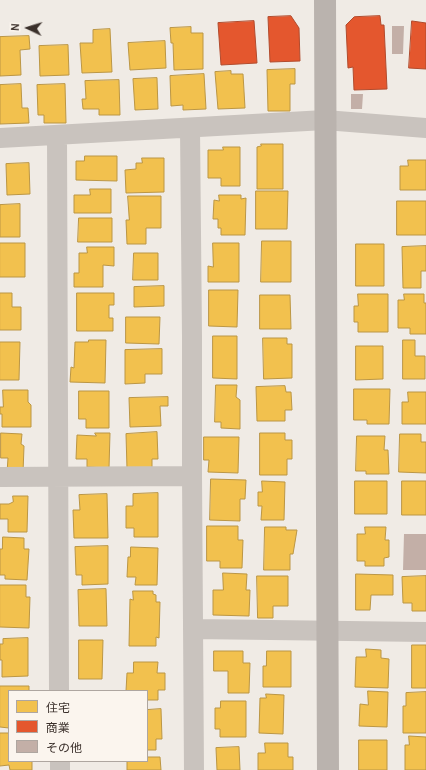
<!DOCTYPE html>
<html>
<head>
<meta charset="utf-8">
<style>
	body { margin:0 }
	#map { position:relative; width:426px; height:770px; overflow:hidden; background:#f0ebe5; font-family:Karla,"Noto Sans JP",sans-serif }
	canvas { display:block }
	.legend { position:absolute; left:8px; top:690px; width:140px; height:72px; box-sizing:border-box; background:#fbf5ee; border:1px solid #aea6a0; margin:0; padding:5px 7px; list-style:none; font-size:12px; color:#3b302b }
	.legend li { display:flex; align-items:center; gap:8px; height:20px }
	.legend b { width:20px; border:1px solid #aea6a0 }
	.north { position:absolute; left:8px; top:8px; width:40px; height:40px; -webkit-text-stroke:3px #fbf5ee; paint-order:stroke; rotate:274deg; font-size:11px; font-weight:700; line-height:16px; text-align:center; color:#3b302b }
	.north::after { content:''; display:block; margin:auto; width:14px; height:18px; background:#3b302b; clip-path:polygon(50% 0,100% 100%,50% 72%,0 100%) }
</style>
</head>
<body>
<div id="map">
<canvas width="426" height="770"></canvas>
<ul class="legend">
<li><b style="height:11px;background:#f2c14e"></b>住宅</li>
<li><b style="height:11px;background:#e4572e"></b>商業</li>
<li><b style="height:11px;background:#c3afa7"></b>その他</li>
</ul>
<div class="north">N</div>
</div>
<script>
const context = document.querySelector('canvas').getContext('2d');
context.lineJoin = 'round';
function fill(path, color) { context.fillStyle = color; context.fill(path, 'evenodd'); }
function stroke(path, color, width, dash) { context.strokeStyle = color; context.lineWidth = width; context.lineCap = dash ? 'butt' : 'round'; context.setLineDash(dash || []); context.stroke(path); }
const homes = new Path2D(`
	M191,27V33H203V69L174,70L173,43H171L170,28Z
	M110,29L112,72L82,73L80,43H93V30Z
	M29,36L30,49L20,50L21,75L0,76V37Z
	M165,41L166,68L130,70L128,43Z
	M68,45L69,75L40,76L39,46Z
	M295,69V84H290V111H268L267,70Z
	M231,71V74H243L245,108L218,109L215,72Z
	M204,74L206,109L183,110V105L171,106L170,76Z
	M157,78L158,109L135,110L133,79Z
	M119,80L120,115H99V109H83L82,99H86L85,81Z
	M21,84L22,108H28L29,123L0,124V85Z
	M65,84L66,123H44V115H38L37,85Z
	M261,144H283V189H257V147L261,146Z
	M223,147H240V186H221V178H208V150H223Z
	M85,156H117V181L76,180V161H84Z
	M142,158H164V192L126,193L125,170L136,169V163H142Z
	M408,160H426V190H400V166H408Z
	M29,163L30,194L7,195L6,164Z
	M90,189H111V213H74V195H90Z
	M256,191H288L287,229H256Z
	M219,195H241V199L246,198L245,235H221V228H218V219H213L214,200L219,201Z
	M128,196H161V228H146V244H127L126,220H129Z
	M397,201H426V235H397Z
	M20,204V237H0V205Z
	M79,218H112V242H78Z
	M262,241H291V282H261Z
	M0,243H25V277H0Z
	M213,243H239V282H208V266L213,267Z
	M356,244H384V286H356Z
	M426,246V271H421V288H403L402,247Z
	M87,247H114V266L103,265V287H74V273H79V253H87Z
	M134,253H158V280H133Z
	M164,286V306L134,307V287Z
	M209,290H238L237,327L209,326Z
	M0,293H12V307H21V330H0Z
	M77,293H114V305H109V318H113V331H77Z
	M358,294H388V332H358V322H354V306H358Z
	M404,294H424V303H426V334H410V328H398V300H404Z
	M260,295H290L291,329H260Z
	M126,317H160L159,344L126,343Z
	M213,336H237V379L213,378Z
	M263,338H287V344H292V378L264,379Z
	M89,340H106L105,383L70,382L71,367L74,368L75,342H88Z
	M403,340H415V356H425V379H403Z
	M0,342H20L19,380H0Z
	M356,346H383V379L356,380Z
	M162,349V374H145V383L125,384V350Z
	M216,385H237L236,397L240,400V429L221,428V422H215Z
	M285,386L286,392H291L292,410H285V421H257L256,387Z
	M354,389H390L389,424H367V420H354Z
	M3,390H28V402L31,405V427H2V414H0V407H3Z
	M79,391H109V428H86V419H79Z
	M408,392H426V424H402V402H408Z
	M168,397V406H160L161,426L130,427L129,398Z
	M157,432L158,459H152V468L127,469L126,434Z
	M1,433L22,434L21,444L24,446L23,473H7L8,458H1Z
	M95,433H110L109,468L87,467V459H76L77,435L96,436Z
	M260,433H285V440H292V459H287V475H260Z
	M400,434H421V442H426V473L399,472Z
	M357,436H385L384,450H388L389,474H366V471H356Z
	M204,437H239L238,473L208,472L209,460H204Z
	M211,479L246,480L245,499H240V521L210,520Z
	M262,481L285,482L284,520H261L262,506H258V492H262Z
	M355,481H387V514H355Z
	M402,481H426V515H402Z
	M158,493V537H134V528H126V506H133V494Z
	M107,494L108,538H74L73,510H80L79,495Z
	M13,496H28L27,532H8V519H0V504H9L13,502Z
	M207,526H238V540H243L242,568H220V561H207Z
	M265,527H286V530H297L293,554H290V570H264Z
	M365,527H386L385,540H389V557L384,558V566H365V561H357V534H365Z
	M3,537L24,538V549H29L27,580L5,579V575H0V549H2Z
	M108,546V584L82,585V575H76L75,547Z
	M131,547L158,548L157,585H135L136,577H127L128,557H130Z
	M223,573L247,574L246,590H250L249,616L213,615V590H223Z
	M356,574L393,575V595H371L370,610H356Z
	M257,576H288V606H273V618H258Z
	M426,576V611H412V603H403L402,577Z
	M0,585H26V597H30L29,628L0,627Z
	M106,589L107,626H79L78,590Z
	M133,591H153V594L156,595V602H160L159,638L156,637V646H129L130,599L133,600Z
	M28,638V676L2,677V660H0V644H3V639Z
	M79,640H103L102,679H79Z
	M412,645H426V688H412Z
	M366,649L381,650V658L389,659L388,688L355,687L356,657H366Z
	M214,651H243V663H250L249,693H228V671H214Z
	M267,651H291V687H263V666H266Z
	M134,662H158L157,673H165V690H158V700H147V691H126L127,673H133Z
	M0,686H29V691H9V728L0,727Z
	M368,691L388,692L387,727L359,726L360,704L368,705Z
	M426,692V733H403V706H406V693Z
	M266,694L284,695L283,734L259,733L260,698H266Z
	M221,701H246V737H220V729H215V708H220Z
	M161,709L162,739H156V750H147V710Z
	M0,733H9V761H32V770H10L9,765L0,766Z
	M409,736L426,737V770H405V745H409Z
	M359,740H387V770H359Z
	M265,743H288V757H293V770H258V753H265Z
	M239,747L240,770H217L216,748Z
	M147,757H160L161,770H127V761H147Z`);
fill(homes, '#f2c14e');
stroke(homes, '#bb9644', 1);
const shops = new Path2D(`
	M291,16L299,28L300,61L270,62L268,17Z
	M380,16L381,25H384L387,89L354,90L353,67L348,68L346,25L354,17Z
	M254,21L257,63L221,65L218,23Z
	M412,21L426,23V69L409,68Z`);
fill(shops, '#e4572e');
stroke(shops, '#b14b2d', 1);
fill(new Path2D(`
	M392,26H404L403,54H392Z
	M351,94H363L362,109H351Z
	M404,534H426V570H403Z`), '#c3afa7');
stroke(new Path2D(`
	M190,129L192,337V476L194,770
	M57,136L59,691
	M0,138L325,120L426,128
	M0,477L192,476
	M193,629L426,632
	M60,761V770`), '#c9c3be', 20);
stroke(new Path2D(`
	M325,0L328,770`), '#bab3ae', 22);
</script>
</body>
</html>
